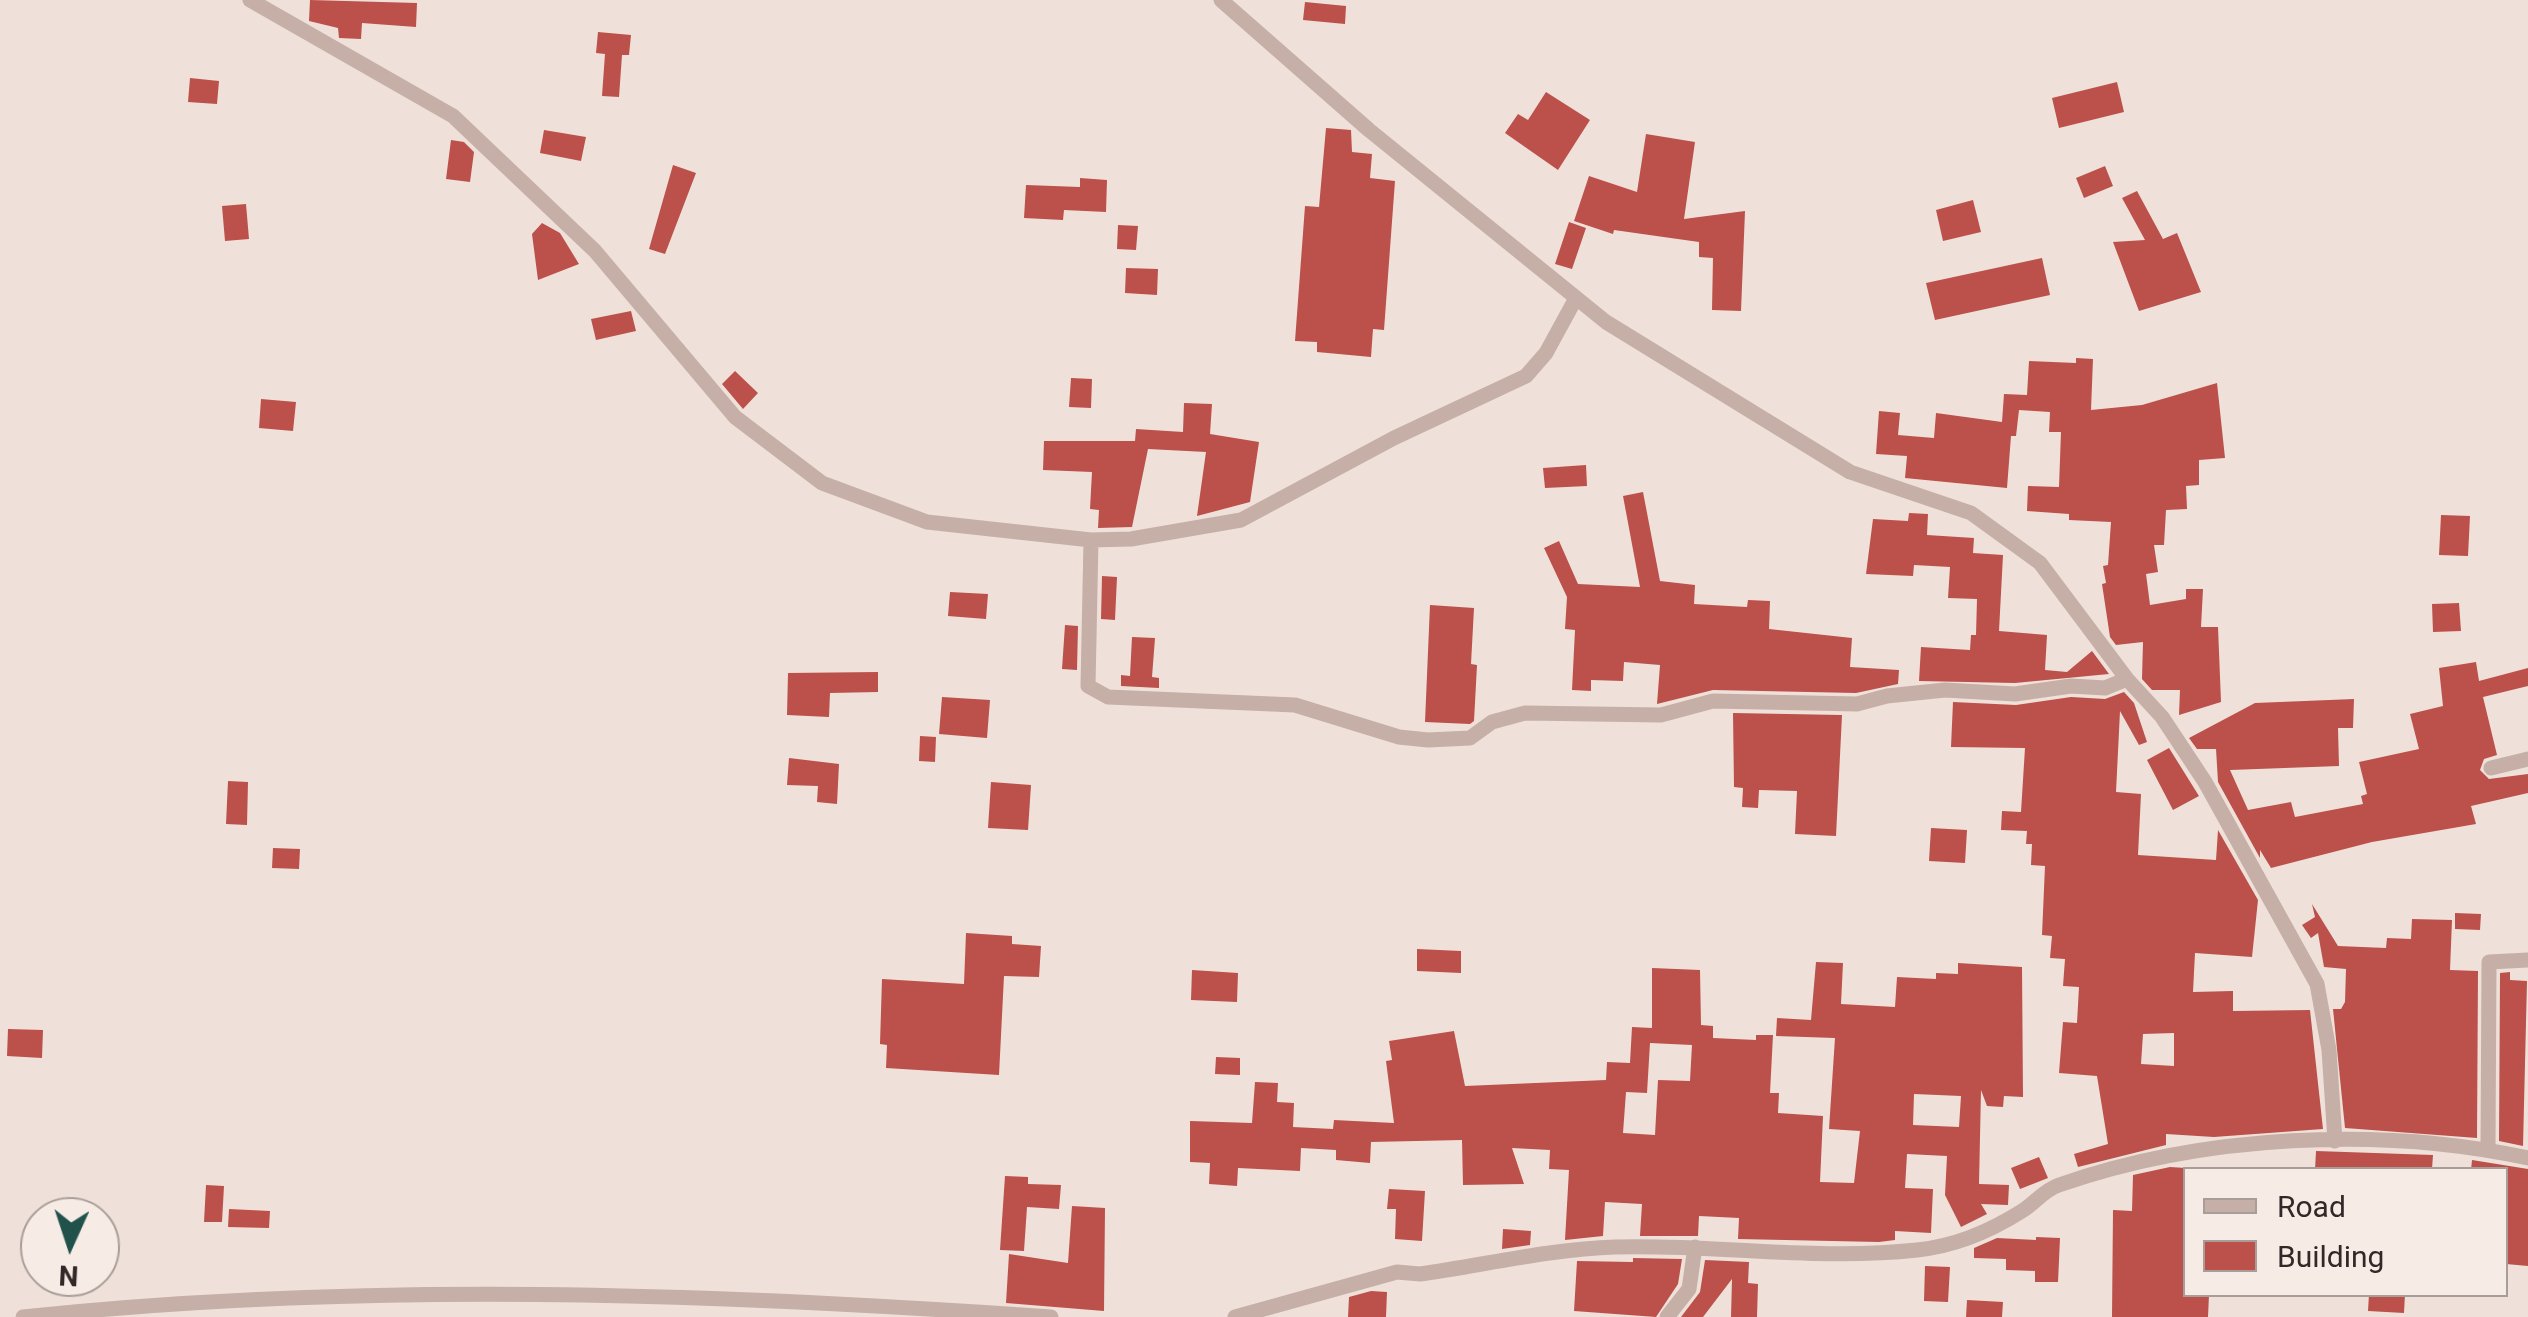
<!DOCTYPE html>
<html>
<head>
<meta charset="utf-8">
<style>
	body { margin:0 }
	#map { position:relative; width:2528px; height:1317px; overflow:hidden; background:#efe1d9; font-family:Roboto,sans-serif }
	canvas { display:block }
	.legend { position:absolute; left:2183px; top:1167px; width:325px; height:130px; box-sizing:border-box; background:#f7ebe5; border:2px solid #a99d99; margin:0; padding:12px 18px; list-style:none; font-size:30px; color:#332827 }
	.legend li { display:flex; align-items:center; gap:20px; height:50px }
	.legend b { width:50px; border:2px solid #a99d99 }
	.north { position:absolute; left:20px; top:1197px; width:100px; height:100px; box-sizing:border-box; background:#f7ebe5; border:2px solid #a99d99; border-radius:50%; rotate:183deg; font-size:28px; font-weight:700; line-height:40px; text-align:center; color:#332827 }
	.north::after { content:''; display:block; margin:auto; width:35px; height:45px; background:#20514b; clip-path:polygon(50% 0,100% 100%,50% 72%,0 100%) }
</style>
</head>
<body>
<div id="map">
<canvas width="2528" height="1317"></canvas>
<ul class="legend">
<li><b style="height:12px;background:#c6afa6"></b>Road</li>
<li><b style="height:28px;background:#bc504a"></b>Building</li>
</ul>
<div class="north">N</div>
</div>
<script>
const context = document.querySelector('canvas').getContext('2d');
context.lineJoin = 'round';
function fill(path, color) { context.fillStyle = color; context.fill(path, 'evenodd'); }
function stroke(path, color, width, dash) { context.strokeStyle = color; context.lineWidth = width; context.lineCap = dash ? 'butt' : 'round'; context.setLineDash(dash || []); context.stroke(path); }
fill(new Path2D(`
	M310,0L417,3L416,27L362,23L361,39L339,38L338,28L309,21Z
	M1305,2L1346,6L1345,24L1303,20Z
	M598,32L631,35L629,55H622L619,97L602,96L605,54L596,53Z
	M190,78L219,81L217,104L188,102Z
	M2117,82L2124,112L2059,128L2052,98Z
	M1546,92L1590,120L1558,170L1505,133L1518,114L1528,120Z
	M1326,128L1351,130L1352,152L1372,154L1370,178L1395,181L1384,330L1373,329L1371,357L1317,352V342L1295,341L1305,206L1319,207Z
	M544,130L586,137L581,161L540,153Z
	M1646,134L1695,142L1684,219L1745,211L1741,311L1712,310L1713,258L1699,257V242L1614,230L1613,234L1574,221L1589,176L1637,192Z
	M451,140L464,142L474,152L470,182L446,179Z
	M673,165L696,173L665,254L649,249Z
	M2105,166L2113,186L2084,198L2076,178Z
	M1080,178L1107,180L1106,212L1064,210L1063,220L1024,218L1026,185L1080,187Z
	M2137,191L2163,239L2177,233L2201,292L2139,311L2113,242L2145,240L2122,198Z
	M1973,200L1981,232L1943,241L1936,210Z
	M246,204L249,239L225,241L222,206Z
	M1569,222L1586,228L1572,269L1555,264Z
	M542,223L560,233L579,264L538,280L532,234Z
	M1118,225L1138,226L1136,250L1117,249Z
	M2042,258L2050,295L1935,320L1926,283Z
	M1126,268L1158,269L1157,295L1125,293Z
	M631,311L636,331L596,340L591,319Z
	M2076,358L2093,359L2091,410L2142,405L2217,383L2225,458L2199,460V485L2186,486L2187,509L2166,510L2164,545H2154L2158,572L2146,574L2150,605L2186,599V589H2203L2201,627H2218L2221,702L2179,715L2180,690H2152L2142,679L2143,642L2116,645L2110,637L2102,584L2106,583L2103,566L2108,565L2111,522L2069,520V514L2027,511L2028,486L2059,487L2061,432H2049L2050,412L2019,410L2016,436H2011L2007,488L1905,478L1907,456L1876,454L1879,411L1900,413L1898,435L1934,438L1936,413L2002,422L2004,394L2027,395L2029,361L2076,363Z
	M735,371L758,393L743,409L722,384Z
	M1071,378L1092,379L1091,408L1069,407Z
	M261,399L296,402L293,431L259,428Z
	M1184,403L1212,404L1210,434L1259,442L1250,502L1197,516L1206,452L1148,449L1132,527L1098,528L1099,510L1090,509L1092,472L1043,470L1044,441H1135L1136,429L1183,432Z
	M1586,465L1587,486L1545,488L1543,468Z
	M1643,492L1660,581L1695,585L1694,604L1747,607L1748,600L1770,601L1769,629L1852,638L1850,667L1899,670L1898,684L1856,693L1713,690L1657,704L1660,665L1624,662L1623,681L1591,680V691L1572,690L1575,630L1565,629L1567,597L1544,548L1559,541L1578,584L1640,587L1623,496Z
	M1909,513L1928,514L1927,535L1974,538L1973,553L2003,555L1999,631L2047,635L2045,670L2067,672L2092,651L2109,674L2015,683L1919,681L1921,647L1970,650L1971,635H1976L1977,599L1948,598L1950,567L1914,565L1913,576L1866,574L1873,519L1908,521Z
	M2441,515L2470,516L2468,556L2439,555Z
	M1102,576L1117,577L1115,620L1101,619Z
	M950,592L988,594L986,619L948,616Z
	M2459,603L2461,631L2433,632L2432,604Z
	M1430,605L1474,608L1471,664L1477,665L1474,721L1470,724L1425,722Z
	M1065,625L1078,626L1077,670L1062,669Z
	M1132,637L1155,638L1152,677L1159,678V688L1121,686V675L1130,676Z
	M2476,662L2479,681L2528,668V686L2483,697L2497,755L2484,759L2480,770L2489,779L2528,774V793L2471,806L2476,824L2372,842L2271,868L2260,850V858L2218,782L2216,749H2197L2189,738L2255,703L2354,699L2353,728H2338L2339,766L2230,770L2248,810L2291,802L2295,817L2363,804L2361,796L2367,794L2359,762L2419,749L2410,714L2443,706L2439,668Z
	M878,672V692L830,693L829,717L787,715L788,673Z
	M2124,692L2134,703L2147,742L2139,745L2120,711L2116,792L2141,794L2138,855L2216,860L2218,830L2258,900L2252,957L2195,953L2193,992L2233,991V1011L2310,1010L2323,1129L2214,1137L2166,1134V1145L2078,1167L2074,1154L2108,1144L2097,1076L2059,1073L2063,1022L2077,1023L2079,987L2063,986L2065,959L2050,958L2052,936L2042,935L2045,866L2031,865L2032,844H2026L2027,831L2001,830L2002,811L2021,812L2025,748L1951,747L1953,702L2016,705L2071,697L2105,699ZM2174,1033V1066L2141,1064L2143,1034Z
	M942,697L990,700L987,738L939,734Z
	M1733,713L1842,715L1836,836L1795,834L1797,791L1759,790L1758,808L1742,807L1743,788L1734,787Z
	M920,736L936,737L935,762L919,761Z
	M2169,748L2199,796L2173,810L2147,760Z
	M789,758L839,764L837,804L817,802L818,786L787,785Z
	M228,781L248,782L247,825L226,824Z
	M991,782L1031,785L1028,830L988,828Z
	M1931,828L1967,830L1965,863L1929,861Z
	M273,848L300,849L299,869L272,868Z
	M2312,904L2338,946L2386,948L2387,938L2411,939L2412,919L2452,920L2450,970L2478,971L2477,1138L2345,1128L2333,1009H2341L2345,1002L2346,969L2324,967L2318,933L2311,938L2302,925L2315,917Z
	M2455,913L2481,914L2480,930L2455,929Z
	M966,933L1012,936V944L1041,946L1039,977L1004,976L999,1075L886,1068L887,1045L880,1044L882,979L964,984Z
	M1417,949L1461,951V973L1417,971Z
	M1816,962L1843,963L1841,1004L1895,1007L1897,977L1936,979V973L1958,974V963L2022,967L2023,1097L2004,1096L2003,1107L1987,1106L1981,1090L1979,1184L2009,1185L2008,1205L1981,1204L1987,1214L1961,1227L1945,1195L1947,1156L1907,1154L1905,1188L1933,1189L1931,1233L1895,1231V1240L1879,1242L1738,1239L1739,1218L1699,1216L1698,1236H1640L1642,1204L1605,1202L1603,1236L1565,1240L1569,1170L1549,1169L1550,1150L1512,1148L1524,1184L1463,1185L1462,1140L1371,1142L1370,1163L1336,1160V1150L1301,1148L1300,1171L1238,1168L1237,1186L1209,1184L1210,1163L1190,1162V1121L1252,1123L1255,1082L1278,1083L1277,1102L1294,1103L1293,1127L1333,1129L1334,1120L1394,1123L1386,1061L1392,1060L1389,1041L1454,1031L1465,1086L1606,1080L1607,1062L1630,1063L1632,1027L1652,1028V968L1700,970L1701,1025L1713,1026V1038L1756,1040V1035H1773L1770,1093H1779L1778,1113L1823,1116L1820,1182L1854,1183L1860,1131L1829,1129L1835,1038L1776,1036L1777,1018L1811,1020ZM1650,1043L1692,1045L1690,1081L1658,1080L1655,1135L1623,1133L1626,1092L1647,1093ZM1914,1094L1961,1096L1959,1127L1913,1125Z
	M1192,970L1238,973L1237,1002L1191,1000Z
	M2510,972V980L2527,981L2523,1146L2499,1141L2500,973Z
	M8,1029L43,1030L42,1058L7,1056Z
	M1216,1057L1240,1058V1075L1215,1074Z
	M2316,1151L2433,1155L2432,1169L2315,1170Z
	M2039,1157L2048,1178L2020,1189L2011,1168Z
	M2472,1160L2528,1169V1266L2506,1264V1170H2471Z
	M2170,1167L2186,1168V1295H2209L2208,1317H2112L2113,1210L2132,1211L2133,1175Z
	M1005,1176L1028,1177V1184L1061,1185L1059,1209L1027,1207L1024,1251L1000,1250Z
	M206,1185L224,1186L222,1222H204Z
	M1389,1189L1425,1191L1422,1241L1395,1239L1396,1209H1387Z
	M1072,1206L1105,1208L1104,1311L1006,1303L1009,1254L1068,1263Z
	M229,1209L270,1211L269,1228L228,1227Z
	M1503,1229L1531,1231L1530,1245L1502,1249Z
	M2036,1237L2060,1238L2058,1282H2035V1271L2006,1270V1259L1974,1258V1248L1997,1238L2036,1240Z
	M1633,1258L1682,1259L1678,1284L1656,1317L1574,1311L1577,1261L1633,1262Z
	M1705,1260L1749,1262L1748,1283L1758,1284L1757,1317H1731L1732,1279L1703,1317H1681L1700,1292Z
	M1925,1266L1950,1267L1948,1302L1924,1301Z
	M1371,1291L1387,1292L1386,1317H1348L1349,1297Z
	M2369,1294H2405L2404,1313L2368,1311Z
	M1967,1300L2003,1302L2002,1317H1966Z`), '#bc504a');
stroke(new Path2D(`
	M250,0L453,116L595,251L735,417L822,483L927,522L1091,540L1131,539L1241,520L1394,438L1526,376L1546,353L1576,298
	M1221,0L1369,130L1606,322L1850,472L1971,513L2040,563L2127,679L2162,717L2205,782L2317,984L2329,1050L2335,1141
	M1091,540L1088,686L1108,697L1295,705L1399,737L1428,740L1470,738L1492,722L1525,713L1661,715L1713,701L1857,704L1887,696L1945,690L2015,694L2071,686L2105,688L2127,679
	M2491,768L2528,759
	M2488,1149L2489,962L2528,960
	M23,1317C364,1281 710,1293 1051,1317
	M1235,1317L1397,1272L1420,1274C1484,1265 1551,1249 1615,1247C1715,1244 1817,1261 1917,1250C1956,1246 1989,1232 2022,1211C2035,1203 2044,1190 2059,1185C2202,1135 2380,1126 2528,1158
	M1667,1317L1689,1289L1695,1247`), '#c6afa6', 15);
</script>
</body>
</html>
